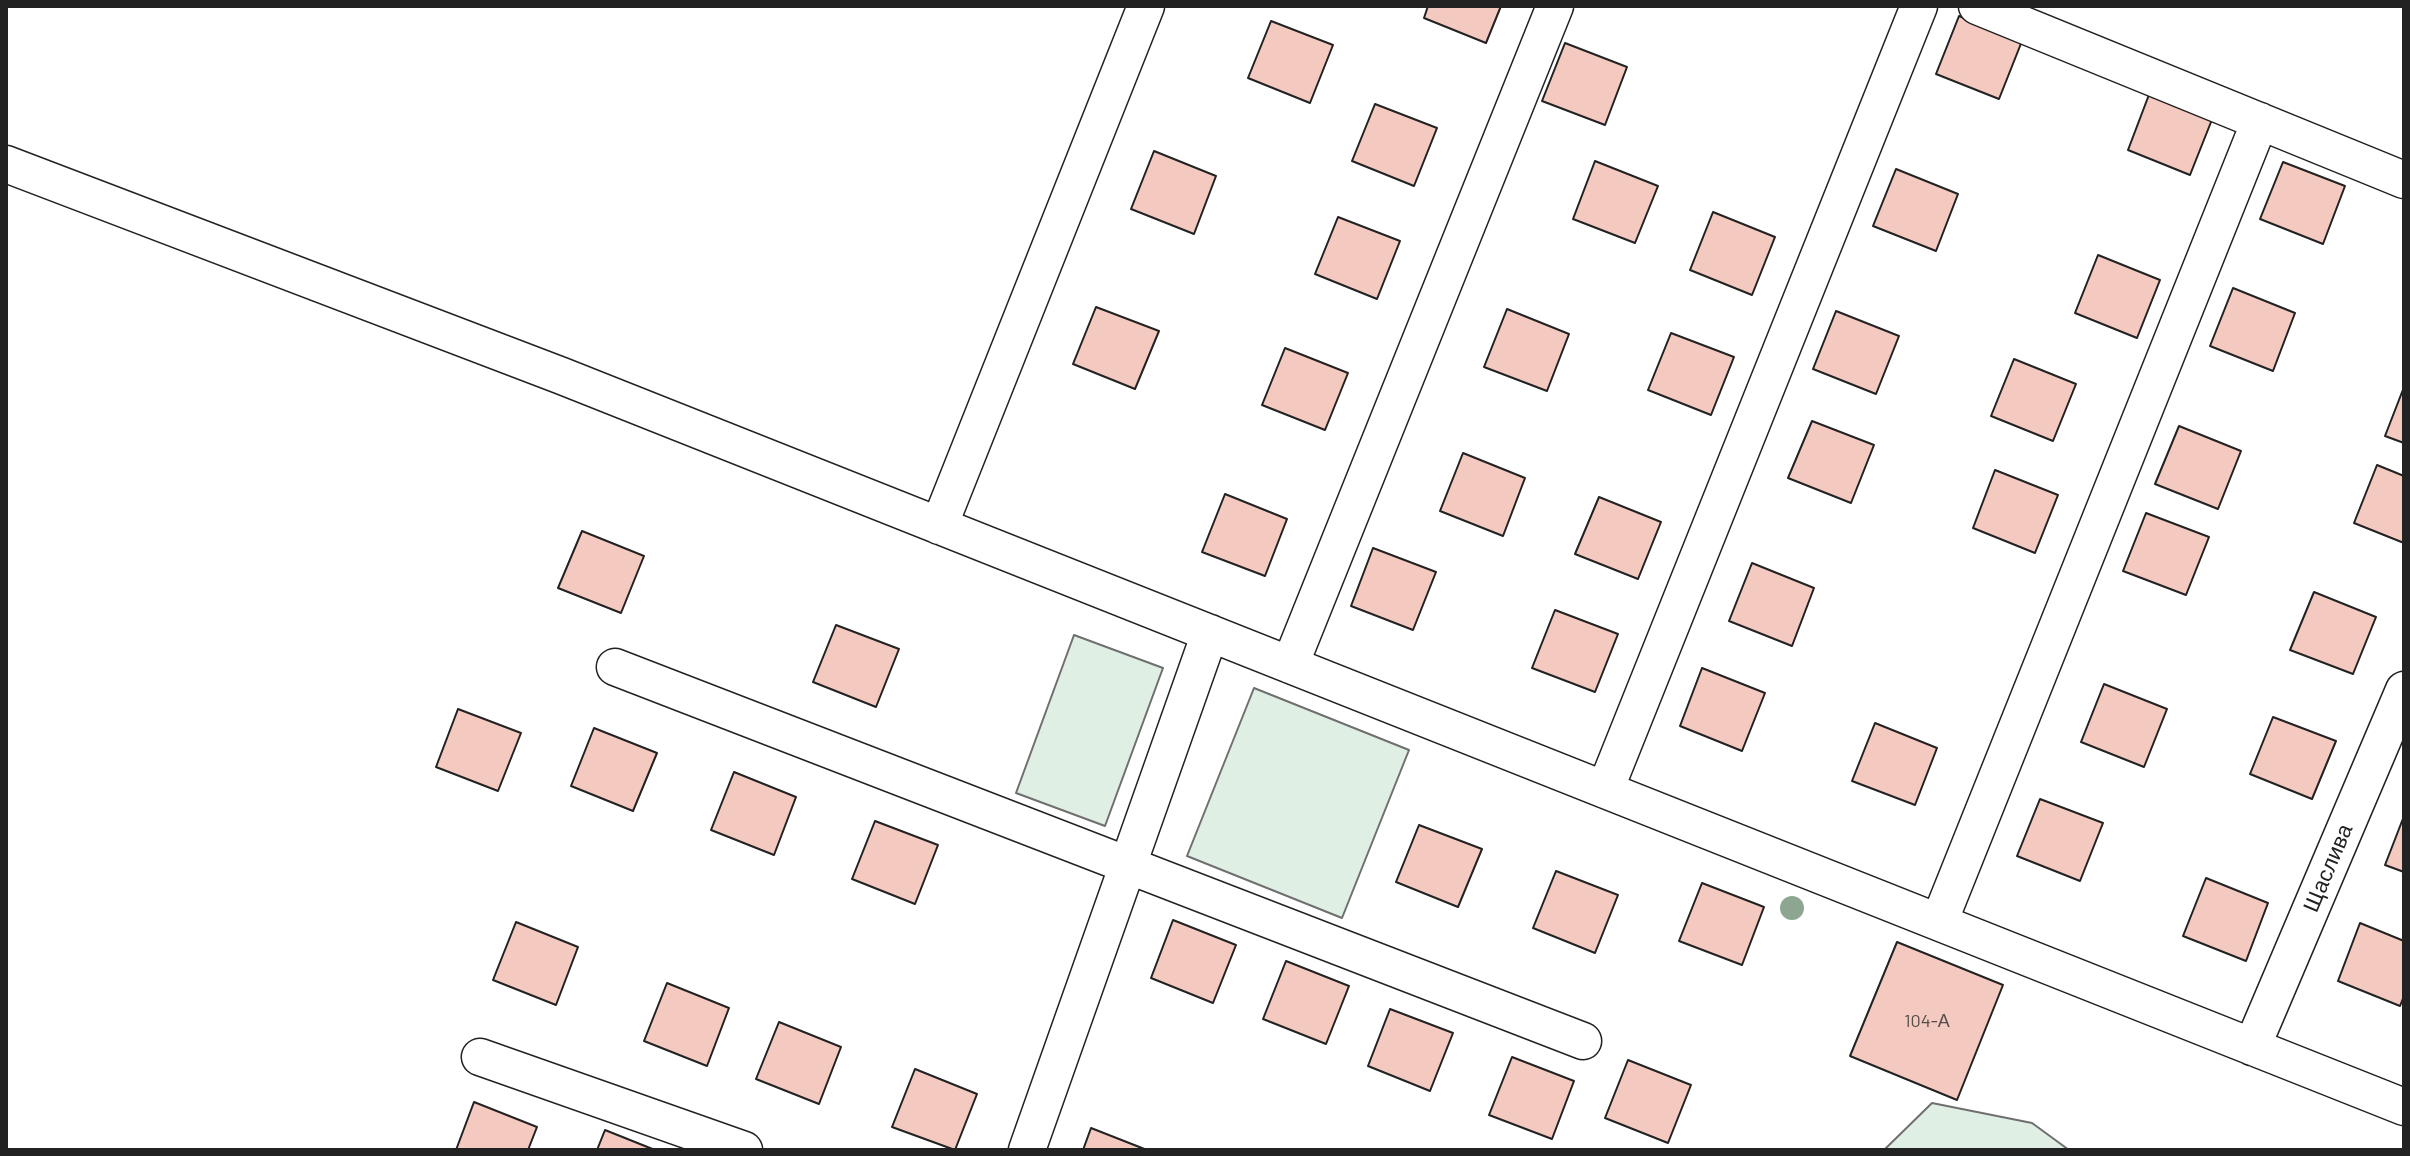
<!DOCTYPE html>
<html>
<head>
<meta charset="utf-8">
<style>
	body { margin:0 }
	#map { position:relative; width:2410px; height:1156px; overflow:hidden; background:#fff; font-family:Barlow,sans-serif }
	canvas { display:block }
	.frame { position:absolute; inset:0; border:8px solid #222; pointer-events:none }
</style>
</head>
<body>
<div id="map">
<canvas width="2410" height="1156"></canvas>
<div class="frame"></div>
</div>
<script>
const context = document.querySelector('canvas').getContext('2d');
context.lineJoin = 'round';
function fill(path, color) { context.fillStyle = color; context.fill(path, 'evenodd'); }
function stroke(path, color, width, dash) { context.strokeStyle = color; context.lineWidth = width; context.lineCap = dash ? 'butt' : 'round'; context.setLineDash(dash || []); context.stroke(path); }
function label(font, color, halo, rows, align = 'center') {
  context.font = font + ' Barlow,sans-serif'; context.lineWidth = 6; context.setLineDash([]); context.textBaseline = 'middle'; context.strokeStyle = halo; context.fillStyle = color; for (const [text, x, y, turn = 0] of rows) {
    context.save(); context.translate(x, y); context.rotate((+turn || 0) * Math.PI / 180); context.textAlign = isNaN(turn) ? turn : align; if (halo) context.strokeText(text, 0, 0); context.fillText(text, 0, 0); context.restore();
  }
}
const green = new Path2D(`
	M1074,635L1163,668L1105,826L1016,793Z
	M1254,688L1409,750L1342,918L1187,856Z
	M1932,1103L2032,1123L2069,1150H1884Z`);
fill(green, '#e0efe3');
stroke(green, '#6f6f6f', 2);
const building = new Path2D(`
	M1428,6H1501L1486,43L1424,18Z
	M1959,16L2022,41L1999,99L1936,74Z
	M1271,21L1333,45L1310,103L1248,78Z
	M1565,43L1627,67L1605,125L1542,101Z
	M2150,92L2213,117L2190,175L2128,150Z
	M1375,104L1437,128L1414,186L1352,161Z
	M1154,151L1216,176L1194,234L1131,209Z
	M1595,161L1658,186L1635,243L1573,219Z
	M2283,162L2345,186L2323,244L2260,219Z
	M1896,169L1958,194L1936,251L1873,226Z
	M1713,212L1775,237L1752,295L1690,270Z
	M1338,217L1400,241L1377,299L1315,274Z
	M2098,255L2160,280L2137,338L2075,313Z
	M2233,288L2295,313L2273,371L2210,346Z
	M1096,307L1159,331L1135,389L1073,364Z
	M1507,309L1569,334L1547,391L1484,367Z
	M1836,311L1899,336L1876,394L1813,369Z
	M1671,333L1734,357L1711,415L1648,390Z
	M1285,348L1348,373L1325,430L1262,405Z
	M2014,359L2076,384L2053,441L1991,416Z
	M2404,387V443L2385,436Z
	M1812,421L1874,445L1851,503L1788,478Z
	M2179,426L2241,451L2218,509L2155,484Z
	M1463,453L1525,478L1503,536L1440,511Z
	M2377,465L2404,476V543L2354,523Z
	M1995,470L2058,495L2035,553L1973,528Z
	M1225,494L1287,519L1265,576L1202,552Z
	M1599,497L1661,522L1638,579L1575,554Z
	M2146,513L2209,537L2186,595L2123,571Z
	M582,531L644,556L621,613L558,588Z
	M1373,548L1436,572L1413,630L1351,606Z
	M1752,563L1814,588L1792,646L1729,621Z
	M2314,592L2376,617L2353,674L2290,650Z
	M1555,610L1618,634L1595,692L1532,668Z
	M836,625L899,649L876,707L813,682Z
	M1702,668L1765,693L1742,751L1680,726Z
	M2104,684L2167,709L2144,767L2081,742Z
	M458,709L521,733L498,791L436,767Z
	M2273,717L2336,741L2312,799L2250,774Z
	M1875,723L1937,748L1915,805L1852,781Z
	M594,728L657,753L633,811L571,786Z
	M734,772L796,797L774,855L711,830Z
	M2040,799L2103,823L2080,881L2017,856Z
	M2404,816V872L2385,865Z
	M875,821L938,845L915,904L852,879Z
	M1419,825L1482,849L1458,907L1396,882Z
	M1556,871L1618,895L1595,953L1533,928Z
	M2206,878L2268,903L2246,961L2183,936Z
	M1702,883L1764,907L1742,965L1679,941Z
	M1173,920L1236,945L1213,1003L1151,978Z
	M516,922L578,947L556,1005L493,980Z
	M2360,923L2404,941V996L2400,1006L2338,981Z
	M1897,942L2003,985L1957,1100L1850,1056Z
	M1286,961L1349,986L1326,1044L1263,1019Z
	M667,983L729,1008L707,1066L644,1041Z
	M1390,1009L1453,1033L1430,1091L1368,1066Z
	M779,1022L841,1047L819,1104L756,1079Z
	M1512,1057L1574,1081L1552,1139L1489,1115Z
	M1628,1060L1691,1085L1668,1143L1605,1118Z
	M915,1069L977,1094L955,1150L892,1127Z
	M474,1102L537,1127L528,1150H456Z
	M1091,1128L1147,1150H1083Z
	M605,1130L655,1150H597Z`);
fill(building, '#f3c9c0');
stroke(building, '#222', 2);
const street = new Path2D(`
	M1977,6L2404,180
	M6,164L562,376L2404,1107
	M939,526L1146,6
	M1290,665L1555,6
	M615,667L1583,1041
	M1605,790L1919,6
	M1939,922L2260,121
	M2252,1047L2404,690
	M480,1057L744,1150
	M1027,1150L1210,633`);
stroke(street, '#222', 39);
stroke(street, '#fff', 36);
context.fillStyle = '#8da692';
for (const [x, y] of [
	[1792,908]
]) { context.beginPath(); context.arc(x, y, 12, 0, 2 * Math.PI); context.fill(); }
label('18px', '#564c4a', null, [
	["104-А",1927,1021]
]);
label('22px', '#222', '#fff', [
	["Щаслива",2328,868,-67]
]);
</script>
</body>
</html>
